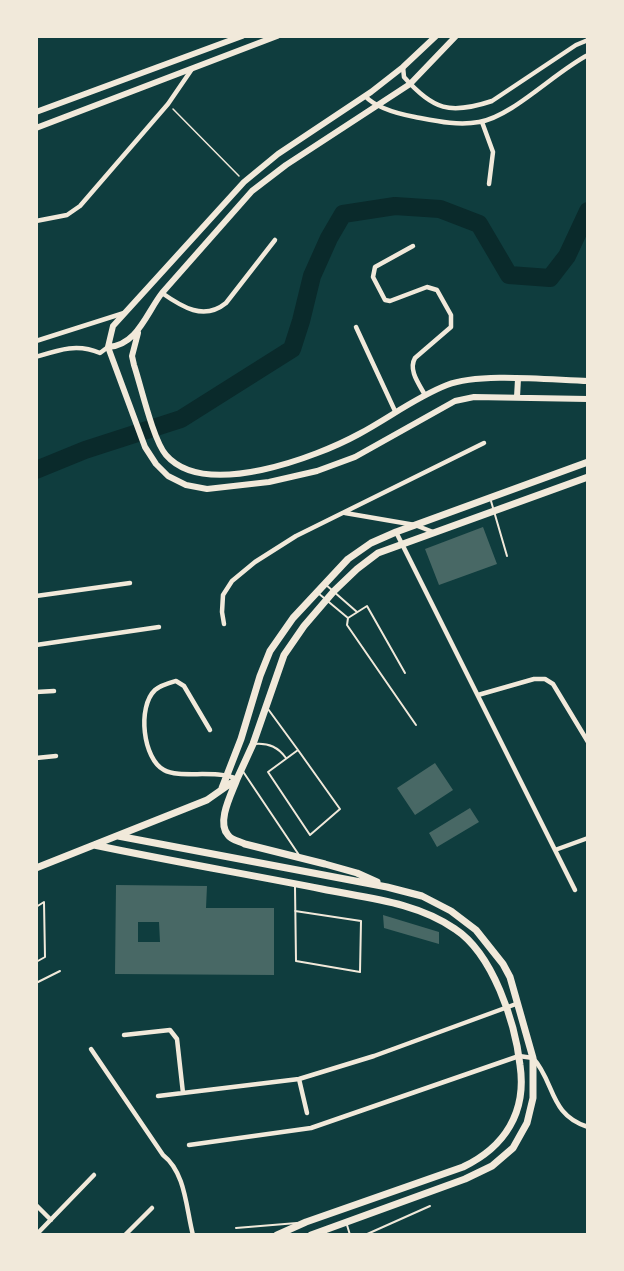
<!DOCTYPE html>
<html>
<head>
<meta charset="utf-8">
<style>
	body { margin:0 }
	#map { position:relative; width:624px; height:1271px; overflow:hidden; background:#0f3d3e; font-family:"Roboto Condensed",sans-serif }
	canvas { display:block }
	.frame { position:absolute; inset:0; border:38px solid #f1e9da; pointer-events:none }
</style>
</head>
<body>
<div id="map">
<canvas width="624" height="1271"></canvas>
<div class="frame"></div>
</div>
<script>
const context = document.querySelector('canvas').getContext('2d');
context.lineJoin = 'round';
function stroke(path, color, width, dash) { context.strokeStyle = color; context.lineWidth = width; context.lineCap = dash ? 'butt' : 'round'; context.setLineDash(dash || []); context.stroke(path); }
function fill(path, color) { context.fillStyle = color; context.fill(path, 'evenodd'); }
stroke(new Path2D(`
	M36,470L85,450L181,419L292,349L301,321L312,276L329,238L343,214L395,206L440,209L479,224L509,275L550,278L567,256L588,211`), '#0a2a2b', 18);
fill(new Path2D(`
	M483,527L497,564L439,585L425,549Z
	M435,763L453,790L415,815L397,788Z
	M470,808L479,822L437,847L429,833Z
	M116,885L207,886L206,908H274V975L115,974ZM138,922H159L160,942H138Z
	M383,915L439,932V944L384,928Z`), '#486865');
stroke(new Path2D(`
	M173,109L239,176`), '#f1e9da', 1.5);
stroke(new Path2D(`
	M491,501L507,556
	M325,584L357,612
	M318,593L348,618
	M405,673L367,606L348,618L347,625L416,725
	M268,709L298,750
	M255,744C269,743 278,747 286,758
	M298,750L340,809L310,835L268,772Z
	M242,770L299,855
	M295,887L296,961L360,972L361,921L295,911
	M36,907L44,902L45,957L36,962
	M36,983L60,971
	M347,1225L350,1235
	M236,1228L297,1223
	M365,1235L430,1206`), '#f1e9da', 2);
stroke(new Path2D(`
	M403,67L404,77C433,110 450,115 492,101L576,45L588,40
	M365,96C377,109 399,114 415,117C436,121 458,126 479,122C512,117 556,71 588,55
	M482,122L493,152L489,184
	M36,221L67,215L80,206L168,104L192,69
	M413,246L375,267L373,277L385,300L390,301L427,287L437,290L451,315V327L415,358C408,370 419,384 425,395
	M162,293C182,307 204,321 226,303L275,240
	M356,327L395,411
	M36,341L124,313
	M36,357C58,350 77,343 100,353L108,347
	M345,513L415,525L433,532
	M396,532L575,890
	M36,596L130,583
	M224,624L222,612L223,595L232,581L255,562L296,536L484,443
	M36,645L159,627
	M36,692L54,691
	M478,695L534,679H545L553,684L588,742
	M210,730L184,686L176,681C169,683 161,685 155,690C137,707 143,759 164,770C180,779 215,769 237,779
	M36,758L56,756
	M555,850L588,838
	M124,1035L170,1030L177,1039L183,1093
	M91,1049L163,1155C186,1173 186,1209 193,1235
	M299,1079L307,1113
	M158,1096L299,1079L374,1056L516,1004
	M189,1145L311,1128L519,1056L533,1058C555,1082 549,1115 588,1127
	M36,1205L51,1220
	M36,1235L94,1175
	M125,1235L152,1208`), '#f1e9da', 4.5);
stroke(new Path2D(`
	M436,36L403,67L371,92L278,154L244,182L113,326L108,347L145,447L156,464L168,476L186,485L207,489L269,482L317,471L355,457L455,401L474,397L588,399
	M36,112L242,36
	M36,128L277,36
	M138,333L132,356L134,365C141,386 153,440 166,455C205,500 317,457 359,434C389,418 416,397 447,385C479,372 552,380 588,381
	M108,347C137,346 147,312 162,293L252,191L286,165L410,84L456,36
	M517,397L518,379`), '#f1e9da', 6);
stroke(new Path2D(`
	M237,779C232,793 216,822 228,835C231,840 239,841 245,844L325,864L357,873L377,882
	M222,788L241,739L260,676L270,651L293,618L348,559L371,543L396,532L588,462
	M118,836L387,887L422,896L451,911L476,930L503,964L510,977L533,1058V1098L527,1123L513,1148L492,1166L465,1179L311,1235
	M94,845C170,861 246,874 322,889C367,898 416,902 455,929C493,954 515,1022 520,1065C527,1112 505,1147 463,1167L306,1222L277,1235
	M36,868L207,800L237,779L253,744L284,655L304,626L334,591L357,569L378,553L588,477`), '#f1e9da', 7);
</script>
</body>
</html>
